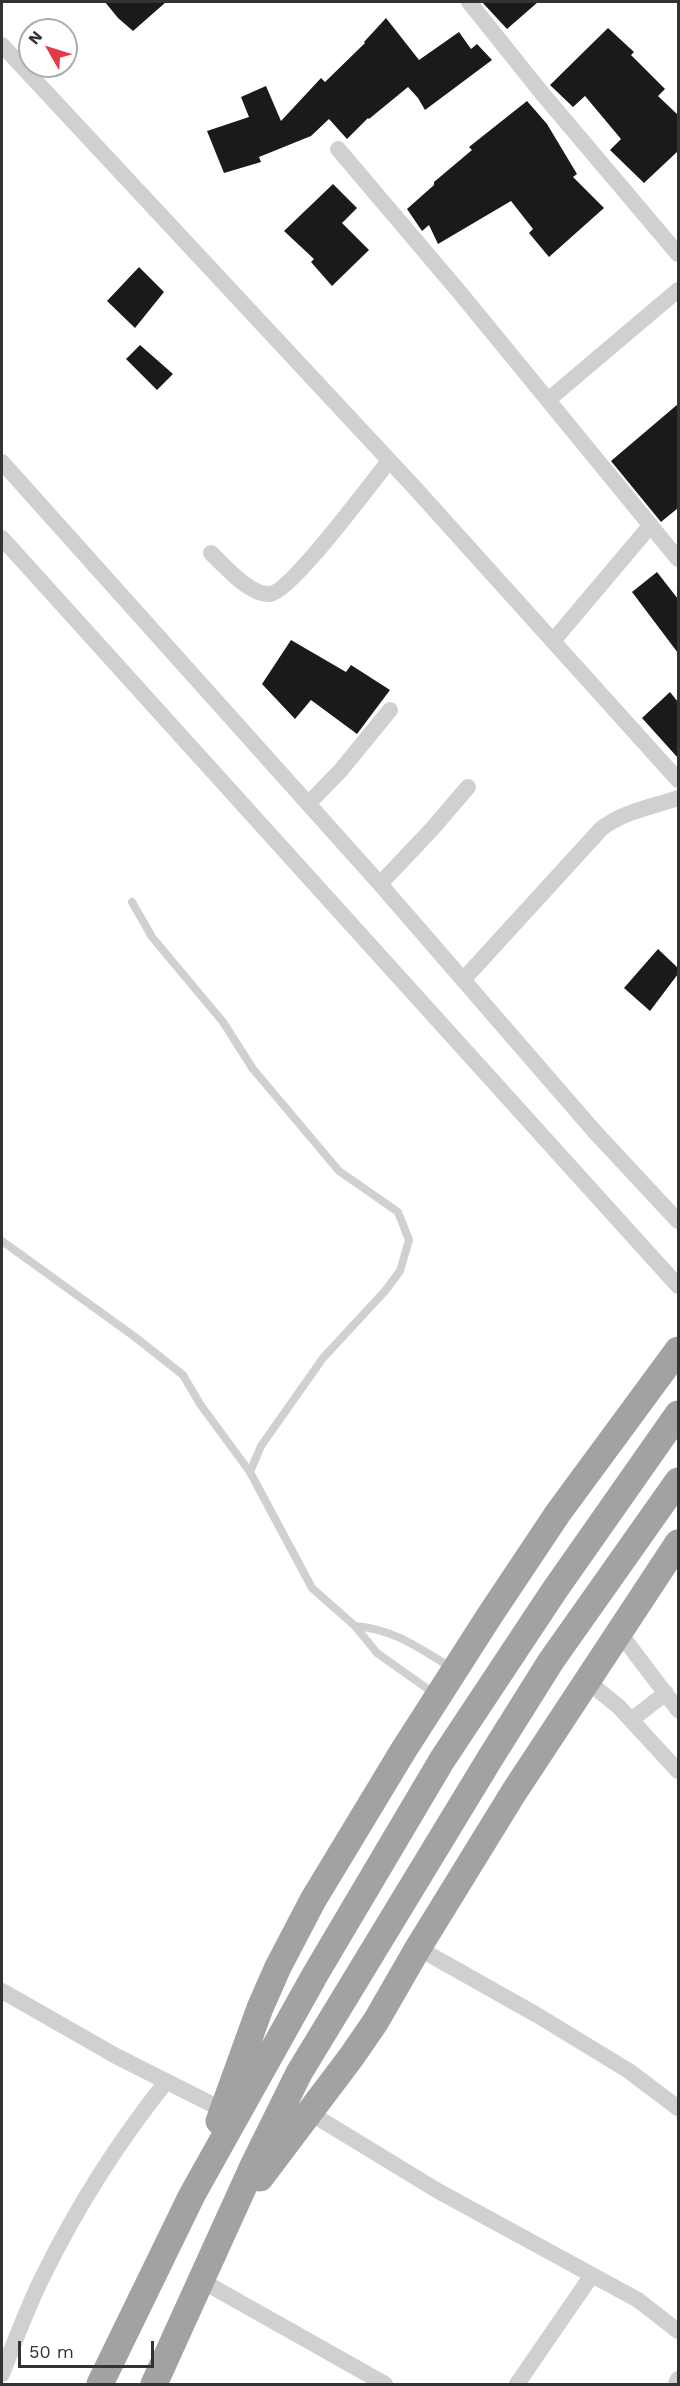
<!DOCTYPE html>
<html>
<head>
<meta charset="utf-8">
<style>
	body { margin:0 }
	#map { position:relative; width:680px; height:2386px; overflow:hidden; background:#fff; font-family:"Work Sans",sans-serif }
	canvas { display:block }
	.frame { position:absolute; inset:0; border:3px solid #333; pointer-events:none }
	.north { position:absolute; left:18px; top:18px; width:60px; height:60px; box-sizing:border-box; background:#fff; border:2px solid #adadad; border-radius:50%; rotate:309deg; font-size:16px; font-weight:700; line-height:24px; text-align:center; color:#333 }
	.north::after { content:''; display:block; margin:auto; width:21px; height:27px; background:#e63946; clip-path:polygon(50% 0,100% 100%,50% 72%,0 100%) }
	.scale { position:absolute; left:18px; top:2341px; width:136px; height:27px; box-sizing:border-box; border:3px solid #333; border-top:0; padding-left:8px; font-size:18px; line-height:21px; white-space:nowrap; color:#333; -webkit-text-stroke:4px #fff; paint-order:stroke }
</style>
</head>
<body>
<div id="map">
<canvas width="680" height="2386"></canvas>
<div class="frame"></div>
<div class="north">N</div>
<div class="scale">50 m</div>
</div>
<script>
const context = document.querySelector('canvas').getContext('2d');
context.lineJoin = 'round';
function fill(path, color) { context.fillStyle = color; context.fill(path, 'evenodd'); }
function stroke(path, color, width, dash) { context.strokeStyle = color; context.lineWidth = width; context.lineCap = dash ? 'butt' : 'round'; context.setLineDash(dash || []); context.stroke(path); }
fill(new Path2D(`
	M105,2H166L133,31L118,18Z
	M482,2H538L507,29Z
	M386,18L419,60L459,32L471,49L477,44L492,60L425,110L418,98L408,87L369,119L368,118L347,139L329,119L311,136L259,157L261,162L224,173L207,131L249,117L241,97L266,86L281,121L321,78L325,82L365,43L364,42Z
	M608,28L634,52L631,55L665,89L658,96L678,115V151L644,183L610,150L621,139L585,96L573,107L550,85Z
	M527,101L547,124L577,174L573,177L604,208L549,257L529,233L533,229L511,201L438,244L429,225L422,231L407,209L434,185V182L472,150L469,147Z
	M333,184L357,208L342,223L369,250L332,286L311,262L314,259L284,231Z
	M139,267L164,292L135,328L107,301Z
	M140,345L173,374L157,390L126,359Z
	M678,404V508L661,522L611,461Z
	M657,572L678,599V653L632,592Z
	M291,640L346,672L351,665L390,690L357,734L311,700L295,719L262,684Z
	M670,692L678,702V758L642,718Z
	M658,949L678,968V974L650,1011L624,988Z`), '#1a1a1a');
stroke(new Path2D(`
	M132,902L152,937L223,1022L253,1069L339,1171L398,1212L409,1240L400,1271L385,1291L323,1358L261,1446L250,1472
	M2,1241L135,1337L183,1375L200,1404L250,1472L312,1588L355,1626L377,1653L435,1694
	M355,1626C396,1630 417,1647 452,1668`), '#d0d0d0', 8);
stroke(new Path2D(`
	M469,2L541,92L678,254
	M2,45L414,487L678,780
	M338,149L461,294L678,559
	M548,400L678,290
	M2,462L380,884L595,1132L678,1221
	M2,538L678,1286
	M211,553C224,565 250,596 270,594C291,592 372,482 389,461
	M553,641L650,526
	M308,804L341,770L390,710
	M380,884L432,829L468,787
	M463,980L601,829C624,811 652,807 678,798
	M619,1632L678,1710
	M586,1680L619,1707L678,1771
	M631,1720L666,1693
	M418,1948L537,2015L629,2071L678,2108
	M2,1991L116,2056L223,2110
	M310,2113L438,2191L638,2300L678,2331
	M202,2281L385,2384
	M2,2374C15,2341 27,2308 43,2276C77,2207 118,2142 166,2082
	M517,2384L592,2275
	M676,2384L678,2379`), '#d0d0d0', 16);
stroke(new Path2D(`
	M219,2121L260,2008L278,1967L313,1900L403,1751L490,1615L558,1513L678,1350
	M260,2178L352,2056L376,2021L418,1948L514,1792L678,1543
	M100,2384L192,2195L316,1973L442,1760L554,1591L678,1414
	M154,2384L253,2166L299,2073L489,1760L551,1661L678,1481`), '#a2a2a2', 27);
</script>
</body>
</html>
